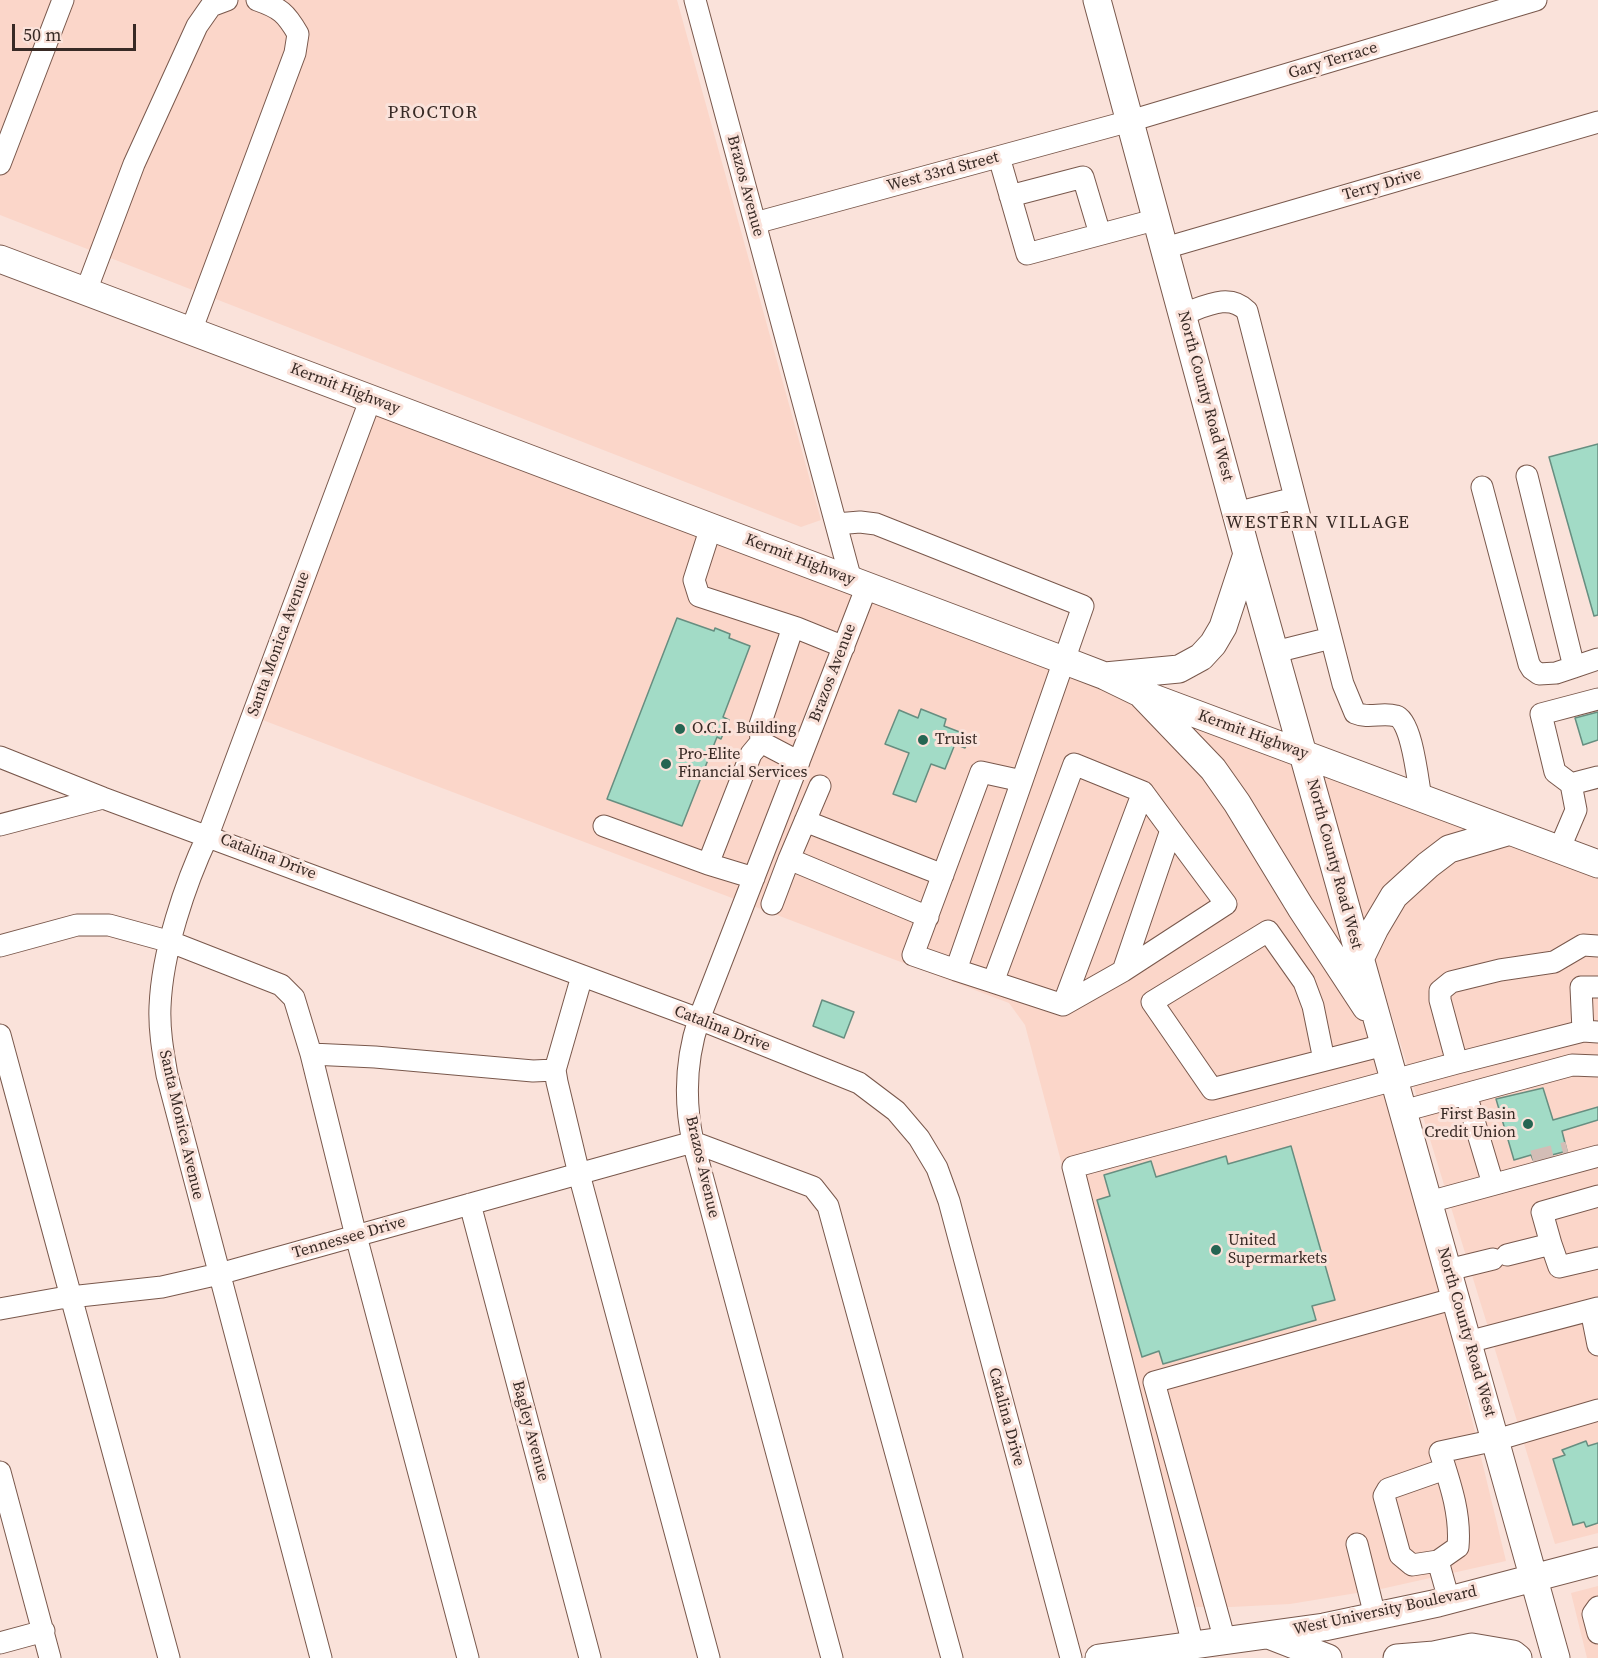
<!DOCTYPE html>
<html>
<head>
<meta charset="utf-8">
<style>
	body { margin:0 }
	#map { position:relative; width:1598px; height:1658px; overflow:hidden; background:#fae2da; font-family:"Source Serif 4",serif }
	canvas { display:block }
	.scale { position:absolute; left:12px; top:24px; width:124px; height:27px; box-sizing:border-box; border:3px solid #382a25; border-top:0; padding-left:8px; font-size:18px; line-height:21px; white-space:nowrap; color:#382a25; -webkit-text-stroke:4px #fae2da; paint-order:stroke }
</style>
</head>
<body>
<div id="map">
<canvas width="1598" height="1658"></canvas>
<div class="scale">50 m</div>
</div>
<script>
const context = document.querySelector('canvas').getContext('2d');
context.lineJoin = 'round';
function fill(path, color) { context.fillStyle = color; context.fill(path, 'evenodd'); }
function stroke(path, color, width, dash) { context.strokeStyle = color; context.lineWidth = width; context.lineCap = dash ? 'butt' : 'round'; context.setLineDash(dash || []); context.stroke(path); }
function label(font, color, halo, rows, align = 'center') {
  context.font = font + ' "Source Serif 4",serif'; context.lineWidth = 6; context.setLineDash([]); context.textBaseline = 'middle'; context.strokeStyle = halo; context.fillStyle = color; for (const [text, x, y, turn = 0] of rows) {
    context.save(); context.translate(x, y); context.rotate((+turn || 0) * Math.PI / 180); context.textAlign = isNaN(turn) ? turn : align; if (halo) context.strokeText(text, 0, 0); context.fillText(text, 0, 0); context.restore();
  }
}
fill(new Path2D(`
	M0,0H677L821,520L801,527L0,215Z
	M371,398L1598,863V1533L1555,1544L1315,767L1506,1561L1381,1589L1290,1604L1231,1607H1179L1025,1025L1009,1003L252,716Z
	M1598,1586V1658H1587L1571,1593Z`), '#fbd6c9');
const building = new Path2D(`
	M1598,444V615L1594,616L1549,457Z
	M677,618L714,631L715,628L730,634L729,638L750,646L723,717L729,720L721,739L717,737L682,826L607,799Z
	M921,709L946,719L944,726L970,736L965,748L955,744L945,769L931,764L916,802L893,794L909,753L885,744L899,710L918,718Z
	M1598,712V740L1583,745L1575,718Z
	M822,1000L854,1012L844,1038L813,1026Z
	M1543,1088L1553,1120L1598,1107V1120L1562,1131L1567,1151L1533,1160L1531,1155L1514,1160L1496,1099Z
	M1291,1146L1335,1300L1312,1306L1316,1320L1163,1364L1159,1351L1142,1357L1097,1200L1110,1196L1104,1175L1151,1161L1156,1177L1226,1156L1228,1164Z
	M1586,1441L1588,1446L1598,1443V1523L1586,1527L1584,1522L1573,1525L1553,1459L1565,1455L1562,1450Z`);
fill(building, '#a2dbc6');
stroke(building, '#678e80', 1.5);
stroke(new Path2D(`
	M1533,1161L1568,1152`), '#d3bdb6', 21, [21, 10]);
const minor = new Path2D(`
	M695,0L851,580
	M999,157L1027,254L1158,219
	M0,164L63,0
	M1010,196L1083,177L1100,234
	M755,223L1130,121L1536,0
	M1165,248L1598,122
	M86,291L134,164L197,26L211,6L227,0
	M1183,314C1204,307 1229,292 1247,311L1343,684L1355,713C1369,719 1382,712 1396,716C1412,720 1418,783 1421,798
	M191,331L295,53L298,34C286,13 280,8 257,0
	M1527,476L1574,667L1598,659
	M1482,487L1529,664L1532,669L1539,674L1556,673L1574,667
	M1236,513L1295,498
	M836,524L860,522L876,524L1083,606L956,970L993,982L1074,764L1143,792L1063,1005L1123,971L1171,830L1226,904L1123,971
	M711,527L694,580L699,596L797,628L844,647
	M793,627L760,725L761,742L799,762
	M1275,652L1331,638
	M0,757L103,798L699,1019L859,1083L896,1111L919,1138L937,1168L949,1201L1071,1658
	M1571,784L1598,777
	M820,786L789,859L928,917
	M1143,792L1171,830
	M805,821L943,875
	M0,825L103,798
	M604,826L708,864L754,878
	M1559,850L1576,810L1571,784L1555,772L1541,714L1598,699
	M708,864L751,754L761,742
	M772,904L789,859
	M0,946L77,925H109L171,942L281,985L294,998L311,1054L356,1236L468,1658
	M956,970L913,955L981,772L1022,781
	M582,976L555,1070L557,1082L579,1174L709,1658
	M993,982L1063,1005
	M1583,1031L1581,987H1598
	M0,1035L169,1658
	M311,1054L375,1057L533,1071L555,1070
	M1324,1060L1313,1006L1304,982L1268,931L1152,1002L1212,1089L1384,1045
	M1457,1063L1440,1000V991L1451,982L1500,970L1554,962L1583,945L1598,946
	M1466,1094L1493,1184
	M1403,1111L1572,1065L1598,1066
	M1429,1202L1598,1156
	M470,1204L590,1658
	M1551,1244L1559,1267L1598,1258
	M1507,1255L1551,1244L1542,1212L1598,1196
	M1448,1270L1493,1259
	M0,1309L61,1298L162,1287L219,1274L693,1142L813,1187L828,1206L952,1658
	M1591,1310L1598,1345
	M1468,1342L1598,1308
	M1445,1469L1388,1489L1384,1496L1400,1555L1412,1565L1438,1561L1458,1547C1461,1514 1450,1483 1440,1452L1496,1440L1598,1410
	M0,1472L50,1658
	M1357,1544L1375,1616
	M1438,1561L1449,1600
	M1598,1607L1593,1614L1598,1633
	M1225,1641L1154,1382L1456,1298
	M0,1643L44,1631
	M1193,1645L1073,1167L1457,1063L1583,1031L1598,1032
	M321,1658L167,1075C163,1052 159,1030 160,1007C162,952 185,884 208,835L371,398
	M832,1658L693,1142C684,1100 685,1061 699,1019L867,586`);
const major = new Path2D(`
	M1097,0L1247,554L1556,1658
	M0,259L1063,660L1105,676L1140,693L1598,864
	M1105,676L1179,669L1201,657L1213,644L1223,627L1247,554
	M1143,696L1213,769L1237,803L1301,908L1366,1007
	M1360,959L1375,928L1394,896L1428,865L1449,849L1510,831
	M1271,1636L1328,1658
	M1099,1658L1324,1627L1438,1603L1598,1561
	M1397,1658L1434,1655L1472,1647L1513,1654L1518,1658`);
stroke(minor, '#79584c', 23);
stroke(major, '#79584c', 29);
stroke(minor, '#fff', 21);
stroke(major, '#fff', 27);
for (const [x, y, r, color] of [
	[680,729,6,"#256552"],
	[923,740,6,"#256552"],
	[666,764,6,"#256552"],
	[1528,1124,6,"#256552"],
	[1216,1250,6,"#256552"]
]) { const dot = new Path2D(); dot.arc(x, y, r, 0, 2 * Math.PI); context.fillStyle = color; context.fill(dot); stroke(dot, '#fae2da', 2); }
label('16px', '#382a25', '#fae2da', [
	["Gary Terrace",1333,61,-17],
	["West 33rd Street",943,172,-15],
	["Terry Drive",1382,185,-16],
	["Brazos Avenue",745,186,75],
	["Kermit Highway",345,389,21],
	["North County Road West",1205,396,75],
	["Kermit Highway",800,560,21],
	["Santa Monica Avenue",279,644,-70],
	["Brazos Avenue",833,673,-69],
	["Kermit Highway",1253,735,20],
	["Catalina Drive",268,857,21],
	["North County Road West",1334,864,75],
	["Catalina Drive",722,1029,21],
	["Santa Monica Avenue",181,1125,77],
	["Brazos Avenue",702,1167,77],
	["Tennessee Drive",349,1238,-16],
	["North County Road West",1466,1332,74],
	["Catalina Drive",1006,1417,75],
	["Bagley Avenue",530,1431,75],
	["West University Boulevard",1385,1611,-12]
]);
label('16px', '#382a25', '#fae2da', [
	["O.C.I. Building",692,729],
	["Truist",935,740],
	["Pro-Elite",678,755],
	["Financial Services",678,773],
	["First Basin",1516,1115,"right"],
	["Credit Union",1516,1133,"right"],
	["United",1228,1241],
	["Supermarkets",1228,1259]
], 'left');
context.letterSpacing = '1.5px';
label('18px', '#382a25', '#fae2da', [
	["PROCTOR",433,113],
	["WESTERN VILLAGE",1318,523]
]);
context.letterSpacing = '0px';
</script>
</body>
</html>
